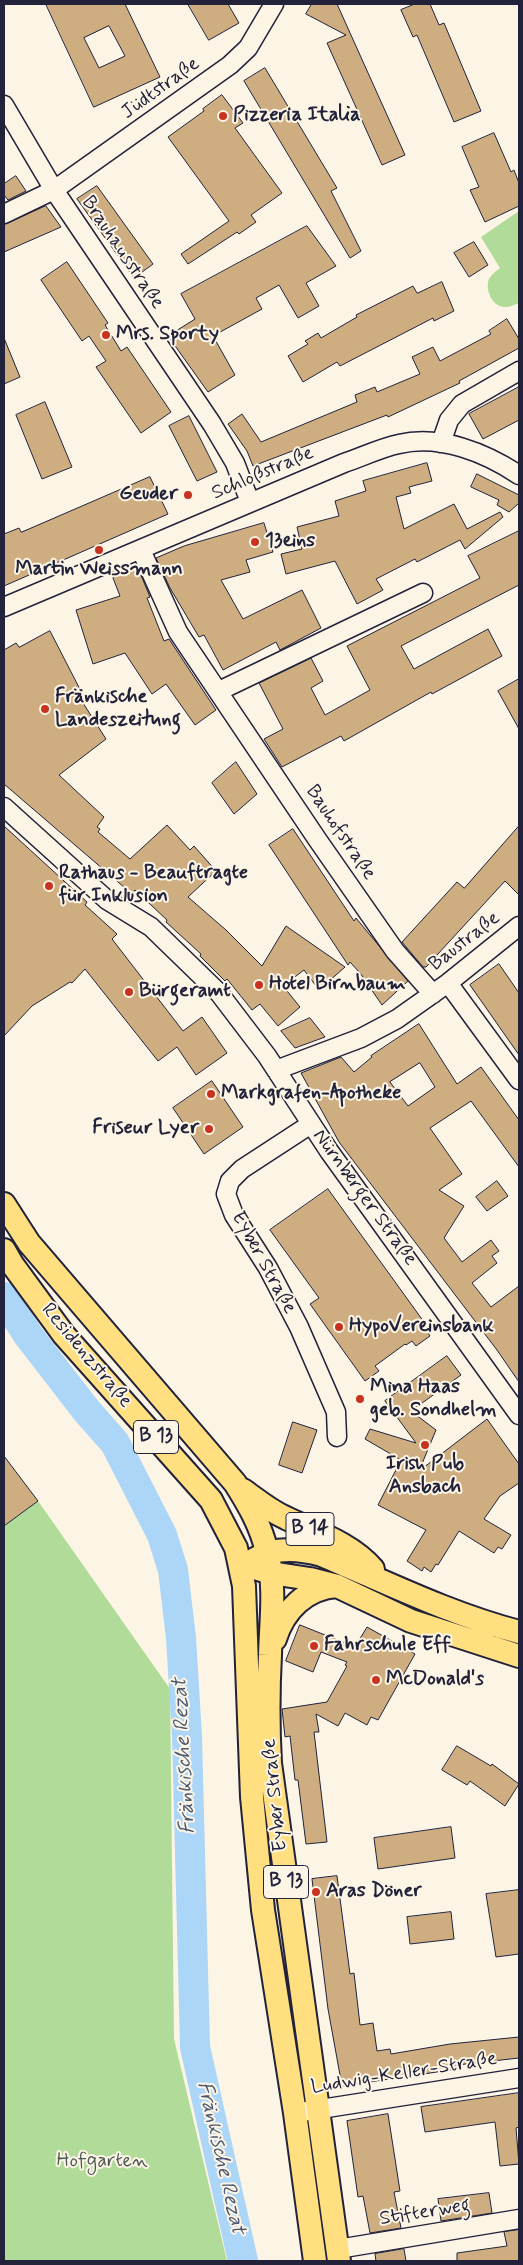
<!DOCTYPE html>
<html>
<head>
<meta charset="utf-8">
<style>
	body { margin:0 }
	#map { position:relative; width:523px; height:2265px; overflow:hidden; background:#fcf5e5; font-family:Mynerve,sans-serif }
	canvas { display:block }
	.frame { position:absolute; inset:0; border:5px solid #22223b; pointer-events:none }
</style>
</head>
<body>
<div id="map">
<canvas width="523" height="2265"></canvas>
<div class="frame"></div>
</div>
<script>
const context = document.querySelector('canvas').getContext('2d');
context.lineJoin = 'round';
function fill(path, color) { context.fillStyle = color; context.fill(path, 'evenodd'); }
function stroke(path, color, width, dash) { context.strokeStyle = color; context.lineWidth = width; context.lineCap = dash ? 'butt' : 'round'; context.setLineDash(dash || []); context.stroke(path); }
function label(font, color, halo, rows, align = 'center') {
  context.font = font + ' Mynerve,sans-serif'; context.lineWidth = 4; context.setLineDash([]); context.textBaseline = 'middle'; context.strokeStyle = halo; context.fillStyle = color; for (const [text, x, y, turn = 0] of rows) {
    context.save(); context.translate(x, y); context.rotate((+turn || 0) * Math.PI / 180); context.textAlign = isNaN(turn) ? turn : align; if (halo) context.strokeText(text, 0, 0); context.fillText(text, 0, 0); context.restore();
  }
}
fill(new Path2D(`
	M519,211V303C514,305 507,309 500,306C491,303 485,288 489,279C491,275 496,271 500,268L481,237Z
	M38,1501L170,1689L174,2039L227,2261H4V1526Z`), '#b1db98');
stroke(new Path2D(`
	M4,1297L28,1335L86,1410L115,1443L162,1535L173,1570L181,1638L187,1736L195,2047L243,2261`), '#abd6f7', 30);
const building = new Path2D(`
	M46,4H125L160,77L94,107ZM109,26L125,56L99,68L84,38Z
	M188,4H228L239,23L209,40Z
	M312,4H337L405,155L382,165L327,43L346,35L306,14Z
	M415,4H430L439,25L444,23L481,111L454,122L417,35L413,37L401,10Z
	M265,68L337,188L331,191L361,251L350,258L244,81Z
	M222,95L243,123L235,128L282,193L251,215L256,222L239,234L237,232L188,264L181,254L229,221L168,137L204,111L203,109Z
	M494,133L511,172L514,170L519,183V206L485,222L470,190L479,187L462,147Z
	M16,176L26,191L8,200L4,195V184Z
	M97,186L153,264L134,278L77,199Z
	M46,206L61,227L4,252V225Z
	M307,226L336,266L306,283L319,306L298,318L279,285L256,298L262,309L213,336L235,375L208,392L168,336L195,319L181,294Z
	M474,242L488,265L469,277L454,253Z
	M67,262L108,323L105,325L121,351L127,347L171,412L141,433L96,367L106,361L89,336L82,341L41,280Z
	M442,282L454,311L434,321L433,318L340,366L337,362L303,382L288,356L308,344L305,341L318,333L321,338L357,317L356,315L413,286L417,293Z
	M507,319L519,339V348L459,381L460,383L388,417L387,415L253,466L247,451L228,424L242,414L261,442L357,402L355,395L375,387L377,392L420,374L412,357L433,347L440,361L491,334L489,331Z
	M4,338L20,377L4,384Z
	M519,387V420L483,439L469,414Z
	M45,402L72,467L42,479L16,415Z
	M189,416L217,472L197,481L169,426Z
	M427,463L432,481L409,487L411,493L396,497L404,529L454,504L467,529L500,512L503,517L465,549L460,540L417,562L415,559L376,579L383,590L357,604L335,561L286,574L281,554L302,549L297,527L339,516L335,501L366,491L363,481Z
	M477,474L519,495V503L509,512L497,505L499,500L471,487Z
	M150,477L168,514L4,586V534L19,528L21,532Z
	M264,523L273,552L246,560L250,572L221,580L243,619L302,590L321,628L280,650L276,642L223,670L204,635L199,637L170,588L156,558L184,546Z
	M519,531V585L401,646L414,669L488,629L502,656L432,694L431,692L344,741L341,736L282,767L264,739L283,729L259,683L311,658L323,681L311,688L325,715L370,690L347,646L480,578L468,556Z
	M138,568L150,597L147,598L164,641L169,639L216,710L195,725L166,684L152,694L125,653L93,664L76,610L120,596L113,578Z
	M50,631L86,701L83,703L106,739L59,775L104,817L97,827L100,829L98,832L130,859L167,825L190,850L194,846L216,871L188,897L226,930L262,966L286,926L345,967L319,990L304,970L283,986L300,1007L278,1026L260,1004L252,1010L227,979L225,981L200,956L201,954L166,922L167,920L135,890L132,894L4,784V650L16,643L19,647Z
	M519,679V729L498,691Z
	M236,762L257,794L234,814L212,783Z
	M4,826L87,902L85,905L117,934L112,939L183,1031L202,1017L227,1053L196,1075L177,1047L158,1061L85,969L72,983L70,982L32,1006L4,1036Z
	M519,826V895L505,881L426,967H423L402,942L457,882L464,888Z
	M293,829L354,921L356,918L408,981L382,1005L360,973L350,962L348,965L269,845Z
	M499,964L519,993V1055L470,985Z
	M310,1018L325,1037L295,1048L281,1031Z
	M419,1024L457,1084L481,1067L519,1120V1167L471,1101L430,1128L462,1174L439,1190L464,1206L444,1238L462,1262L491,1240L499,1251L492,1256L497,1263L472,1283L491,1307L519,1286V1382L497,1350L339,1142L301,1073L341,1057L354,1072L372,1057L371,1056ZM420,1063L435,1087L408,1106L390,1082Z
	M212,1081L243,1127L204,1154L173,1108Z
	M497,1181L508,1196L487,1211L476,1197Z
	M328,1189L429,1329L427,1331L430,1336L416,1346L412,1341L406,1345L405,1344L375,1366L379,1371L365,1381L310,1304L319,1298L270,1230Z
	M447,1356L461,1375L411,1411L436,1430L419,1471L487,1419L519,1464V1483L500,1496L484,1519L511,1535L502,1549L498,1547L494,1553L459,1531L438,1565L436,1564L431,1572L424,1567L422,1571L407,1561L426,1530L378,1505L401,1460L365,1439L370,1429L416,1443L385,1401Z
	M293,1422L317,1430L302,1473L279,1465Z
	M4,1456L38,1501L4,1526Z
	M300,1625L355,1647L367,1627L415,1654L378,1720L371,1717L367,1725L345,1713L338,1726L316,1714L319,1732H314L327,1842L306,1844L298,1780H295L290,1736L285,1737L282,1709L327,1702L347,1666L345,1665L347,1662L321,1652L313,1672L286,1661Z
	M457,1746L491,1766L492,1764L519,1784L505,1806L470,1781L467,1785L442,1770Z
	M451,1827L455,1858L378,1869L374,1838Z
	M337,1876L350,1974L354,1973L360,2025L373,2023L377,2051L390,2049L391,2054L450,2044L519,2037V2058L457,2065V2069L342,2086L328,2009L312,1879Z
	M519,1890V1954L496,1957L486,1894Z
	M451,1912L454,1939L410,1944L407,1917Z
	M519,2093V2127L516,2128L519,2164L500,2166L495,2122L425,2132L421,2107Z
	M388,2114L400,2191L394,2192L401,2228L370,2233L363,2196L358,2197L347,2121Z
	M489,2193L492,2213L441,2221L438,2199Z
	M519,2230V2261H457V2253L507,2246L504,2232Z
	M404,2249L406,2261H376L375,2254Z`);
fill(building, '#ceae81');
stroke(building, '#22223b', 1);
const minor = new Path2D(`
	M4,105L54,190L212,424L235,463L250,502
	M4,214L54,190L230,65L248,48L274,4
	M441,443L449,420L462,404L519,371
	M141,550L178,632L317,839L395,951L433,994
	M4,607L344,463C362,457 380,448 399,444C440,434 486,453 519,475
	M219,691L423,593
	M4,807L107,900L151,927L219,993L267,1056L329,1151L519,1415
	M448,983L519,1080
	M276,1070L361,1038L397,1019L448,983L519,926
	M311,1124L242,1169L230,1181L226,1194L234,1215L268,1268L299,1327L336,1412L337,1437
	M295,2113L519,2078
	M338,2249L519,2219`);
const major = new Path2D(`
	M4,1204L29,1243L235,1483C249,1505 261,1526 267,1552C276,1586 271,1620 270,1655C268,1691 268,1727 270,1763L339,2261
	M4,1250L12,1264L64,1335L211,1500L236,1548L244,1586L252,1797L263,1910L295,2113L315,2261
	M243,1490C257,1500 270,1511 286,1518C315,1532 351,1543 373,1569
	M255,1559C275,1546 300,1549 322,1555C388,1583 450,1614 519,1632
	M258,1569L271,1573L310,1579L337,1586L411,1621L519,1656
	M275,1639C284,1610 306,1588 337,1586`);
stroke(minor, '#22223b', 21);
stroke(major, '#22223b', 26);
stroke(minor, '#fcf5e5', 18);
stroke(major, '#ffdf80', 22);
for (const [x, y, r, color] of [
	[223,116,5,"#c8321e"],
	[106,335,5,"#c8321e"],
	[188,495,5,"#c8321e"],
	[255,542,5,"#c8321e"],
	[99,550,5,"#c8321e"],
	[45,709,5,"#c8321e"],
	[49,886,5,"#c8321e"],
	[259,985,5,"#c8321e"],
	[129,992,5,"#c8321e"],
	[211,1094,5,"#c8321e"],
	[209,1129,5,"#c8321e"],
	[339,1327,5,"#c8321e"],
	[360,1399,5,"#c8321e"],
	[425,1445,5,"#c8321e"],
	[314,1646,5,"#c8321e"],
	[376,1680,5,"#c8321e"],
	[316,1892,5,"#c8321e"]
]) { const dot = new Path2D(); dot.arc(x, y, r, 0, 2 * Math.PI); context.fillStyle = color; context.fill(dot); stroke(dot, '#fcf5e5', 2); }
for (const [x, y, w] of [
	[156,1437,45],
	[310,1529,48],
	[286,1882,45]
]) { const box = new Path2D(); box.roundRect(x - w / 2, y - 16.5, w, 33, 4); context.fillStyle = '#fcf5e5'; context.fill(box); stroke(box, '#22223b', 1); }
label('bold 19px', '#22223b', null, [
	["B 13",156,1437],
	["B 14",310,1529],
	["B 13",286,1882]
]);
label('20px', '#22223b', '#fcf5e5', [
	["Jüdtstraße",161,89,-36],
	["Brauhausstraße",122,253,56],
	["Schloßstraße",263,474,-23],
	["Bauhofstraße",340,833,56],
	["Baustraße",465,942,-38],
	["Nürnberger Straße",364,1198,54],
	["Eyber Straße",263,1263,61],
	["Residenzstraße",86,1356,50],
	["Eyber Straße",276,1795,-96],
	["Ludwig-Keller-Straße",404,2074,-9],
	["Stifterweg",425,2213,-9]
]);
label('bold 20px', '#22223b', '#fcf5e5', [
	["Pizzeria Italia",233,116],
	["Mrs. Sporty",116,335],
	["Geuder",178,495,"right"],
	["13eins",265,542],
	["Martin Weissmann",99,570,"center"],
	["Fränkische",55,698],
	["Landeszeitung",55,721],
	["Rathaus - Beauftragte",59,874],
	["für Inklusion",59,897],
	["Hotel Birnbaum",269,985],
	["Bürgeramt",139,992],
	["Markgrafen-Apotheke",221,1094],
	["Friseur Lyer",199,1129,"right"],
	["HypoVereinsbank",349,1327],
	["Mina Haas",370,1388],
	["geb. Sondhelm",370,1411],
	["Irish Pub",425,1465,"center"],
	["Ansbach",425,1488,"center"],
	["Fahrschule Eff",324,1646],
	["McDonald's",386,1680],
	["Aras Döner",326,1892]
], 'left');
label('20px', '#4d5a57', '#fcf5e5', [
	["Hofgarten",102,2162]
]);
label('italic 21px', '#4b5873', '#fcf5e5', [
	["Fränkische Rezat",185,1756,-93],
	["Fränkische Rezat",220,2158,77]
]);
</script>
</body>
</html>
